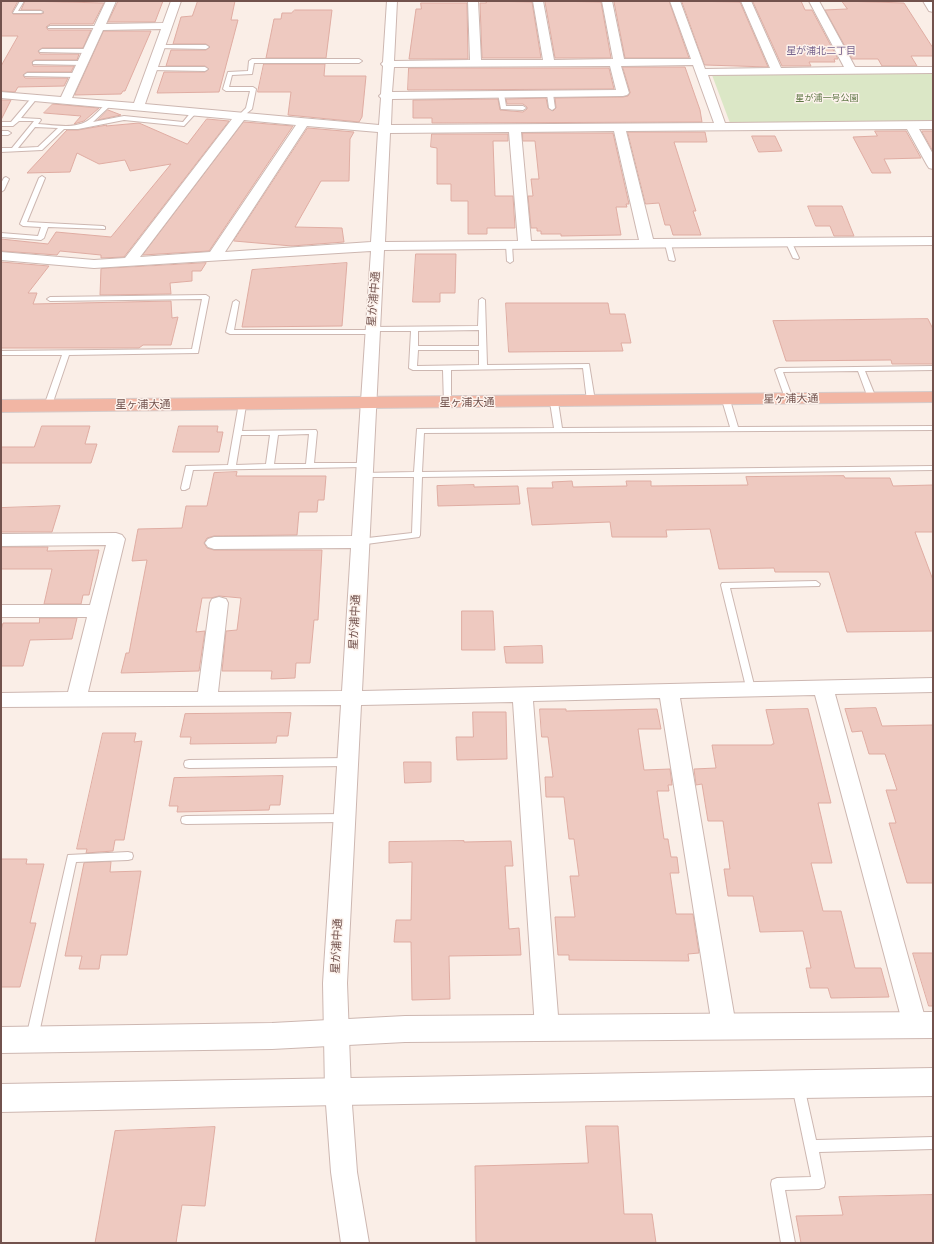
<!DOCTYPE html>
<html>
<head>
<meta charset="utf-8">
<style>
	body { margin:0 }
	#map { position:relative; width:934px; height:1244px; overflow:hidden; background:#faeee7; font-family:"IBM Plex Sans",sans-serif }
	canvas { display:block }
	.frame { position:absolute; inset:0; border:2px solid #72524d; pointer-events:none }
</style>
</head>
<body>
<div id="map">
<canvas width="934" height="1244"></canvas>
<div class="frame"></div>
</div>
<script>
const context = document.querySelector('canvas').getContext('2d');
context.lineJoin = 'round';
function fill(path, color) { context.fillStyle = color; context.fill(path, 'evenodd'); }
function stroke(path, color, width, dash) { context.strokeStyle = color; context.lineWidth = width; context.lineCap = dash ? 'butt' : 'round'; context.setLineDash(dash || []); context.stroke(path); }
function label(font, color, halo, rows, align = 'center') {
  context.font = font + ' "IBM Plex Sans","Noto Sans JP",sans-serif'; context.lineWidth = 3; context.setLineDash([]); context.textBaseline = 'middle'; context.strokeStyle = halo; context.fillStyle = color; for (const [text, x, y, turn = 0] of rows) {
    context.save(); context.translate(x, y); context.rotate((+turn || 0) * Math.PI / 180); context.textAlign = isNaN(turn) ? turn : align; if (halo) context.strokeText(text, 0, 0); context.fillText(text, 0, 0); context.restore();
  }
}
fill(new Path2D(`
	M933,73V121L730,123L712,75Z`), '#dbe7c6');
const building = new Path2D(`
	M1,1H18L12,12L13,14H41L44,13L41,10H21L25,1L104,3L93,24H50L46,27L48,30H91L83,48H42L38,51L40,54H79L77,60H35L32,62L33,66H74L71,72H27L23,75L25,78H68L64,86L18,87L15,92L1,91V66L18,36H1Z
	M120,1H163L155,22H108L117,3Z
	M198,1H235L231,20H238L219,92L157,93L164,72H205L209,69L205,66H166L171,50H206L210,47L206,44H173L181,17L192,16Z
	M486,1L532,2L541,58H482L480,3H486Z
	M550,1L601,2L611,58H555L545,2Z
	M620,1H669L689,58H625L614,2Z
	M682,1L740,2L768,67L705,65Z
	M757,1H801L805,10H812L838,59H834L835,62H809L811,66H782L753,2Z
	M842,1L904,3L933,48V56H911L917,66H882L878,59H852L825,10L847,9Z
	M421,3H467L468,59H409L416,9H421Z
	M295,10H332L326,58H266L274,19H281L282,13H291Z
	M104,31H151L125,91H123L121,94L75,95Z
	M264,64H325L324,76H366L362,117L359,122L288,115L291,92H258Z
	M623,67H685L700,110L702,122L432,123V118H413V100L498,99L500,110L523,112L527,109V107L523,104H507L506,99L546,98L548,108L553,111L556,108L555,98L623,97L628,96L630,93Z
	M409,68H609L614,89L414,90H408Z
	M1,100H11L1,120Z
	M53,104L99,108L84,121L74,124L81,116L44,113Z
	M108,110L121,115L98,120Z
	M207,119L229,121L124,257L101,258V255L60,251L57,255L1,251V239L48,244L56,232L111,237L171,164L130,171L125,160L99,164L77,153L70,172L27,173L67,130H78L107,125L106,126L139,123L187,144Z
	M244,122L293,126L209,251L143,255Z
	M308,128L354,132L350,139L349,181H321L295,227L342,228L344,242L292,246L234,241Z
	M875,131H906L921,158L884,159L891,173H872L853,137L877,136Z
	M922,131H933V151Z
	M628,132H705L707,142H674L696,211H693L701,235H673L670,225H665L659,203L646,204Z
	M523,133H613L629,204H626L627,207H616L621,235L561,236V234H541V231H537V228H531L528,196H533L531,179H539L535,141H523Z
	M432,134H508V141H493L495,196H513L515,228H487V234H468V201H451V184H437V148L431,147Z
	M752,136H775L782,151L759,152Z
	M808,206H842L854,236H834L830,226H816Z
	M416,254H456L455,293H440V302H413Z
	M1,262L49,266L28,293H37L33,304L171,301L172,318L178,317L171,345H143L139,348H1Z
	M206,263L201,271H192V281L170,283L171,294L100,295L101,269Z
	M347,263L342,326L242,327L252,270Z
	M506,303H608L610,314H625L631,343H621L623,351L509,352Z
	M928,319L933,329V364H892L891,360L786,361L773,321Z
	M42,426H90L85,444H97L91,463H1V447H34Z
	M179,426H218L217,432H223L219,452H173Z
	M237,472L236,476H326L324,500H318L317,512H299L297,535L214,536L207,538L204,543L207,548L214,550H322L318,620H314L310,663H296L295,678L271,679L272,671H222L226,631L237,630L241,598L219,596L211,598H202L196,632L205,631L199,671L121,673L126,653H129L147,560L132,561L138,529L182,528L186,506H207L214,473Z
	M844,476L845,478H890L893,486L933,485V532H915L933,580V631L847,632L829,572H775L774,568L719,569L710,529L666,530L667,537H612L610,522L532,525L527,488H553L552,482L572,481L573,487L627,486L626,481H651V486L748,485L746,477Z
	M474,485V487L518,486L520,504L438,506L437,486Z
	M60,506L52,532H1V508Z
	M1,547H48L47,551L99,550L89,595H83L81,604H44L52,569H1Z
	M462,611H493L495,650H462Z
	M40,618H77L72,639L30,640L23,666H1V630L3,623H39Z
	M542,646L543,663H506L504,647Z
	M876,708L882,726L933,725V883H907L889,823H896L886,790H897L885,754H869L862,731L852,732L845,709Z
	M540,709H566V711L657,709L661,729H638L644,770L670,769L672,785H668L669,791H657L664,839H668L671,857H677L679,873H670L676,914H693L699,953L688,954L689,961L569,960V955H558L555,917H575L570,876H579L574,839H569L564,797H546L545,777H553L548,737H542Z
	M808,709L831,803H818L832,863H811L823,911H841L855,968H881L889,997L831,998L828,988H810L806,968H811L803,931L760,932L753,896H728L724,869H730L723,821H708L702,784L696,785L694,769L716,768L712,745H772V744H774L766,710Z
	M473,712H506L507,759L457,760L456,737H473Z
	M291,713L288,736H277L276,743L190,744L191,737H180L185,714Z
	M103,733H136L134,742L142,741L124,840H115L113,851L86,853L87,849H77Z
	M404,762H431V782L405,783Z
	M283,776L280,805H270L269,810L177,812L178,806H169L174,778Z
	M464,841V842L511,841L513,866H505L509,929L519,928L521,955L449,956L450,999L412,1000L411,942H394L396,920H411L412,862L389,863V842Z
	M1,859H27L26,864H44L30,923H36L20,987H1Z
	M111,862L110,872L141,871L127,955H101L99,969H79L82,956H65L84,863Z
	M913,953H933V1006H929Z
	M586,1126H618L624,1214H652L656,1243H476L475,1166L588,1163Z
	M215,1127L205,1206L182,1205L176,1243H95L115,1131Z
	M933,1195V1243H801L796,1216L843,1215L839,1197Z`);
fill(building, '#eec9c0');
stroke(building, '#dfaca2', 1);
const service = new Path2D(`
	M20,1H24L18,11H41L43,12L41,13H13Z
	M50,26H99L101,27L99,28H48V27Z
	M159,45H206L209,47L206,49L157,48L156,47Z
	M42,49H87L90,51L87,53L40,52L39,51Z
	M252,59H359L362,61L359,63H254L252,74L232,75L229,87H253L256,89L252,109L241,118L238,116L246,108L250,91H226L223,89L228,72L248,71L249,61Z
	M35,61H82L85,63L82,65L33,64V62Z
	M152,67H205L208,69L205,71L150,70V68Z
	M27,73H76L79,75L76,77L25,76L24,75Z
	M501,92L504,94L506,106H523L526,108L523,110L501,109L498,94Z
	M550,92L553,94L555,108L552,110L549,108L547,94Z
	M35,95L38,97L21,118L40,119L41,120L38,124C55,125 76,130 90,119C97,114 102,106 109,102L111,103V105L93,122L124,116L183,122L192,111L197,112L184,126L124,120L78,129H64L42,150L1,152V148H12L34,121H19L13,126H1V122H11L33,96ZM35,127L58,128L38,147L18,148Z
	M1,131H8L11,133L8,135H1Z
	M42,176L45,178L27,222L103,226L105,227V229L48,227L44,238L41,240L1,237V233L38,236L41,227L23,226L20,224L39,178Z
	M6,177L9,179L4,190L1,192V183L4,178Z
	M789,241L792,243L799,258L798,259L793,258L786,243Z
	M668,242L671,244L675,260L674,261L669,260L665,244Z
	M509,243L512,245L513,261L510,263L507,261L506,245Z
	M206,295L209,297L198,353L69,355L51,408H48L44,406L62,355H1V351L192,349L202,299L50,301L47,299L50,297Z
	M482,298L485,300L487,365L589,364L595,401L594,403H588L587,401L583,368L451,370V403L447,405H444L443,370H413L409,368L411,331H375L374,333L372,334H230L226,332L233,302L236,300L239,302L234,330H369L370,328L372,327L478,326L479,300ZM479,330V346H418V331ZM418,350H479V365L417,366Z
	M933,366V370L865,371L876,398L872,400L868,398L858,371L783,372L793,399L789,401H786L775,370L779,368Z
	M723,398H726L730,400L738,427L933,426V430L424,433L422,472L933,466V470L422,477L420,535L419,537L359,545L355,542L359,539L412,533L414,477H363L359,475L363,473L414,472L417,429L554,428L550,402L554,400L558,402L562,428L730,427L722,400Z
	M239,403H245L246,405L242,431L316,430L317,432L314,463H364L368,465L364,467L193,470L189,488L185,490H182L181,488L186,466L228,465ZM309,434L306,464H274L278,435ZM241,435H270L266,464L236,465Z
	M816,581L820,584L819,586L730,588L755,689L753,691H747L721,585L722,583Z
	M347,758L351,759L352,762L351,765L347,766L189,768L185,767L184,764L185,761L189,760Z
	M344,814L348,815L349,818L348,821L344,822L186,824L182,823L181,820L182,817L186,816Z
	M128,852L132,853L133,856L132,859L128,860L76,862L38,1038L36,1042L32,1043L28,1042L26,1038L68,855Z
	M798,1080L802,1082L804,1086L816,1140L933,1137V1149L819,1152L825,1183L824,1187L819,1189L785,1190L795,1243H781L771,1184L772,1180L777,1178L811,1177L792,1086L794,1082Z`);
const minor = new Path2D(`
	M106,1H116L106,24L163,23L171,1H181L145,104L379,125L381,98L379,96L381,94L383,66L381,64L383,62L387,1H397L394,61L470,60L468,1H478L481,60H543L533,1H543L554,60L613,59L602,1H612L624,59H691L670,1H680L705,69L770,68L741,1H751L781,68L844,67L809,1H819L855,67H933V73L708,75L725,123L933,121V129H919L933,154V169L929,168L927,165L907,129L626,131L653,239L933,237V245L384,250L362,691L933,678V692L835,694L927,1025L924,1033L915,1036L906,1033L903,1025L815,695L680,698L736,1026L733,1034L724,1037L715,1034L712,1026L660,698L533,701L559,1028L556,1036L547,1039L538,1036L535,1028L513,702L361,705L347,983L351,1091L357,1172L369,1243H341L331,1172L325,1091L323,983L341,705L1,707V693L68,692L87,617H1V605H90L106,545L1,546V534L116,533L122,535L125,539L88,692H198L210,603L212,599L219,597L226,599L228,603L218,692L342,691L351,548L214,549L208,547L205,543L208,539L214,537L352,536L371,251L94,268L1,260V252L94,260L125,258L232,119L1,98V92L61,97ZM161,29L134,103L72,98L103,30ZM693,65L714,123L391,125L392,99L623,96L627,95L629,93L621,66ZM610,66L616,90L392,92L394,67ZM244,120L296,125L210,252L140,257ZM307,126L378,132L371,242L225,252ZM614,131L639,240L531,241L521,132ZM509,132L518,241L385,242L390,133Z
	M923,1H933V12L929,11Z`);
const tertiary = new Path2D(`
	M933,1012V1038L405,1042L272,1049L1,1053V1027L272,1023L405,1016Z
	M933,1068V1096L338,1105L1,1112V1084Z`);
const trunk = new Path2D(`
	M933,392V402L1,412V400Z`);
stroke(service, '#cdb7b1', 2);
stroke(minor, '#cdb7b1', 2);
stroke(tertiary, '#cdb7b1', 2);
stroke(trunk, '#d5cbca', 2);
fill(service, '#fff');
fill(minor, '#fff');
fill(tertiary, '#fff');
fill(trunk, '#f2b6a4');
label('9px', '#5f7746', '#fdf3ed', [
	["星が浦一号公園",827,98]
]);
label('10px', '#78658e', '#fdf3ed', [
	["星が浦北二丁目",821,51]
]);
label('11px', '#72524d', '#fdf3ed', [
	["星が浦中通",374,299,-85],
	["星ヶ浦大通",791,399,-1],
	["星ヶ浦大通",467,403],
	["星ヶ浦大通",143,405],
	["星が浦中通",355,622,-87],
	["星が浦中通",337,946,-87]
]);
</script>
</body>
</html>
